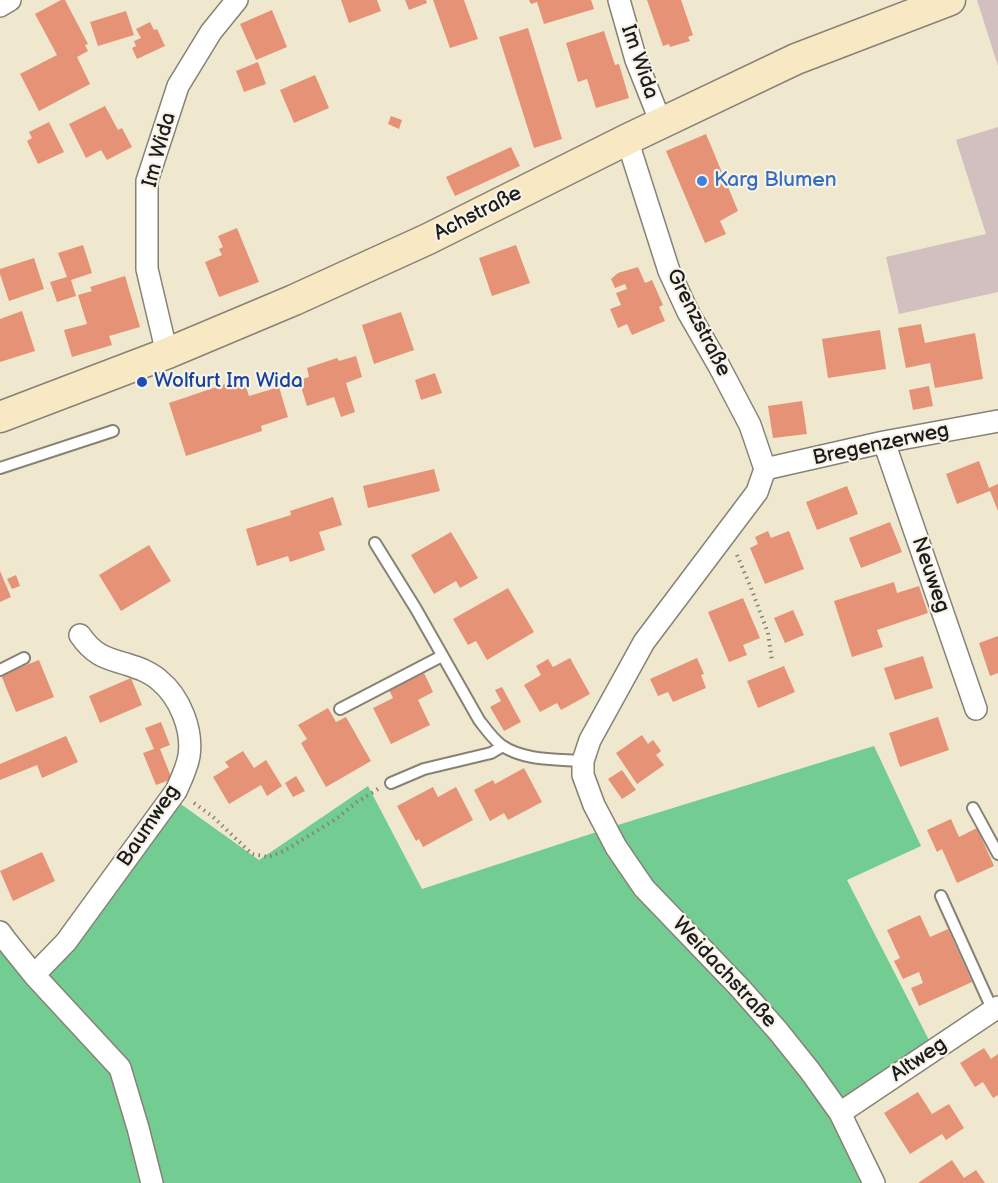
<!DOCTYPE html>
<html>
<head>
<meta charset="utf-8">
<style>
	body { margin:0 }
	canvas { display:block; background:#efe8ce }
</style>
</head>
<body>
<canvas width="998" height="1183"></canvas>
<script>
const context = document.querySelector('canvas').getContext('2d');
context.lineJoin = 'round';
function fill(path, color) { context.fillStyle = color; context.fill(path, 'evenodd'); }
function stroke(path, color, width, dash) { context.strokeStyle = color; context.lineWidth = width; context.lineCap = dash ? 'butt' : 'round'; context.setLineDash(dash || []); context.stroke(path); }
function label(font, color, halo, rows, align = 'center') {
  context.font = font + ' "Balsamiq Sans",sans-serif'; context.lineWidth = 4.5; context.setLineDash([]); context.textBaseline = 'middle'; context.strokeStyle = halo; context.fillStyle = color; for (const [text, x, y, turn = 0] of rows) {
    context.save(); context.translate(x, y); context.rotate((+turn || 0) * Math.PI / 180); context.textAlign = isNaN(turn) ? turn : align; if (halo) context.strokeText(text, 0, 0); context.fillText(text, 0, 0); context.restore();
  }
}
fill(new Path2D(`
	M977,0H998V66Z
	M998,127V292L899,314L886,257L986,234L956,140Z`), '#d2bfbf');
fill(new Path2D(`
	M874,746L921,846L847,880L930,1042L834,1114L867,1183H0V937L33,982L178,802L259,860L368,786L422,889L621,824Z`), '#73cc92');
fill(new Path2D(`
	M61,0H65L88,44L85,45L88,51L77,57L90,84L39,111L20,74L57,55L35,14Z
	M341,0H377L381,11L349,23Z
	M405,0H426L427,3L409,10Z
	M433,0H464L478,39L450,48Z
	M529,0H591L594,9L544,24L537,2L531,4Z
	M647,0H681L693,35L688,37L690,41L670,47L669,44L663,46Z
	M272,10L287,47L256,60L240,24Z
	M126,11L134,35L98,46L90,22Z
	M150,22L154,30L157,29L165,46L137,59L132,48L136,46L134,41L141,38L136,29Z
	M528,28L562,139L534,148L499,37Z
	M604,31L615,65L619,64L629,98L596,108L587,79L578,82L566,43Z
	M258,62L266,84L244,92L236,71Z
	M315,75L329,108L294,123L280,90Z
	M105,106L118,130L122,128L132,147L107,160L101,150L86,158L69,124Z
	M391,116L402,120L399,129L388,124Z
	M49,122L64,152L38,164L27,141L32,138L29,132Z
	M706,134L738,211L720,221L726,234L705,243L666,151Z
	M511,147L520,166L455,196L446,177Z
	M237,228L259,282L219,297L205,262L222,255L219,249L223,247L218,236Z
	M83,245L92,273L71,280L76,296L57,302L50,282L67,277L58,253Z
	M516,245L530,283L492,296L479,258Z
	M34,258L44,289L9,301L0,274V269Z
	M638,267L645,283L652,280L663,305L659,307L665,321L632,335L627,324L618,328L610,309L621,305L616,293L627,289L625,284L615,288L611,279L618,273Z
	M125,276L140,327L109,336L112,345L72,357L64,330L87,324L78,295L92,291L90,287Z
	M22,311L35,351L0,362V319Z
	M401,312L414,350L374,364L362,325Z
	M921,324L925,343L975,333L983,379L935,388L930,363L906,368L898,328Z
	M880,330L886,369L828,378L822,339Z
	M356,356L362,377L346,383L355,412L341,417L334,397L307,406L299,380L309,377L307,368L337,358L339,361Z
	M435,373L442,393L421,400L415,380Z
	M243,378L249,396L279,387L288,417L261,426L262,431L186,456L169,403Z
	M929,386L933,406L913,410L909,390Z
	M802,401L807,434L773,438L768,406Z
	M979,461L989,488L998,484V511L990,491L957,504L946,474Z
	M434,469L440,491L368,508L363,486Z
	M847,486L858,514L817,530L806,502Z
	M333,497L342,525L319,532L325,550L290,562L288,556L257,566L246,529L291,515L290,511Z
	M890,522L902,552L861,568L849,538Z
	M768,531L771,538L789,531L804,569L765,584L750,548L758,544L755,537Z
	M451,532L478,578L460,588L456,581L434,594L411,555Z
	M149,545L171,581L121,611L99,575Z
	M0,571L11,597L0,602Z
	M16,575L20,586L12,589L7,579Z
	M894,582L897,593L919,586L928,613L877,630L883,647L852,657L834,601Z
	M508,588L534,632L487,660L476,641L468,645L453,619Z
	M743,598L760,638L743,645L747,655L729,662L708,612Z
	M793,610L804,635L785,643L774,618Z
	M998,636V673L990,676L979,643Z
	M923,656L933,688L895,700L884,668Z
	M570,658L590,694L561,710L557,703L540,712L524,685L541,675L536,666L548,659L553,667Z
	M697,658L704,674L701,675L706,688L673,702L668,692L658,696L650,679Z
	M39,660L54,697L16,712L1,675Z
	M784,666L795,692L758,708L747,681Z
	M424,673L433,692L418,700L430,725L391,744L373,708L393,698L389,690Z
	M131,678L142,705L100,723L89,696Z
	M502,687L521,722L504,731L490,707L501,701L495,690Z
	M328,708L336,722L346,717L371,761L326,787L301,743L307,739L298,725Z
	M938,717L949,750L900,767L889,733Z
	M161,722L170,745L160,749L172,779L156,785L143,753L154,749L145,728Z
	M642,735L648,744L653,740L661,751L656,755L664,765L637,784L616,753Z
	M66,736L78,762L42,778L37,765L0,780V764Z
	M243,751L254,768L266,760L282,786L267,796L261,785L229,804L213,777L229,767L225,762Z
	M524,768L542,802L508,820L504,813L490,821L474,790L493,780L495,784Z
	M622,770L636,790L622,799L608,779Z
	M296,776L305,791L293,797L285,783Z
	M433,787L438,797L456,787L473,820L423,847L419,839L416,841L397,806Z
	M951,819L959,837L977,828L994,866L957,883L942,849L937,852L927,830Z
	M42,852L55,881L13,901L0,871Z
	M920,915L930,937L948,929L972,982L919,1006L911,988L923,983L919,972L903,979L894,961L900,958L887,930Z
	M984,1048L991,1059L998,1054V1095L993,1098L983,1082L975,1087L960,1063Z
	M918,1092L932,1114L949,1104L964,1128L946,1140L942,1134L910,1154L884,1113Z
	M952,1160L964,1178L976,1170L985,1183H918Z`), '#e59277');
const lane = new Path2D(`
	M0,468L113,431
	M375,543L416,609L479,720C486,729 492,738 501,745C524,761 556,759 583,761
	M0,670L24,658
	M340,709L442,656
	M391,783L424,769L491,753L503,746
	M973,808L998,854
	M941,896L993,1011`);
const street = new Path2D(`
	M619,0L636,60L661,123
	M0,6L10,0
	M628,139L632,155L669,271L688,312L719,366L750,425L765,469
	M168,353L164,341L147,269V181L178,86L211,32L237,0
	M884,442L976,709
	M765,469L757,492L644,642L590,740L583,761V775L594,805L616,847L644,888L740,988L778,1031L810,1071L840,1113L874,1183
	M765,469L884,442L998,421
	M0,932L5,939L34,975L120,1068L138,1128L152,1183
	M34,975L66,942L176,791C181,780 187,768 189,756C193,730 180,697 159,680C155,676 149,673 143,670C138,668 132,666 126,664C104,658 93,654 80,635
	M840,1113L998,1007`);
const secondary = new Path2D(`
	M0,417L168,353L294,300L428,239L628,139L796,59L950,0`);
stroke(lane, '#868275', 14);
stroke(street, '#868275', 24);
stroke(secondary, '#868275', 33);
stroke(new Path2D(`
	M737,555L751,588L768,633L772,661
	M194,803L212,816L252,854L269,857L284,851L336,819L357,802L378,789`), '#868275', 4, [1.5, 4.5]);
stroke(lane, '#fff', 10);
stroke(street, '#fff', 21);
stroke(secondary, '#f8e8c3', 30);
for (const [x, y, r, color] of [
	[702,181,6,"#3f7fe0"],
	[142,382,6,"#1a4fb4"]
]) { const dot = new Path2D(); dot.arc(x, y, r, 0, 2 * Math.PI); context.fillStyle = color; context.fill(dot); stroke(dot, '#f7f3e8', 2); }
label('21px', '#1c1c1c', '#f7f3e8', [
	["Im Wida",639,62,71],
	["Im Wida",160,150,-75],
	["Achstraße",478,214,-27],
	["Grenzstraße",698,323,63],
	["Bregenzerweg",881,445,-12],
	["Neuweg",930,575,71],
	["Baumweg",149,826,-56],
	["Weidachstraße",724,973,47],
	["Altweg",919,1060,-34]
]);
label('21px', '#366cbe', '#f7f3e8', [
	["Karg Blumen",714,181]
], 'left');
label('21px', '#164399', '#f7f3e8', [
	["Wolfurt Im Wida",154,382]
], 'left');
</script>
</body>
</html>
